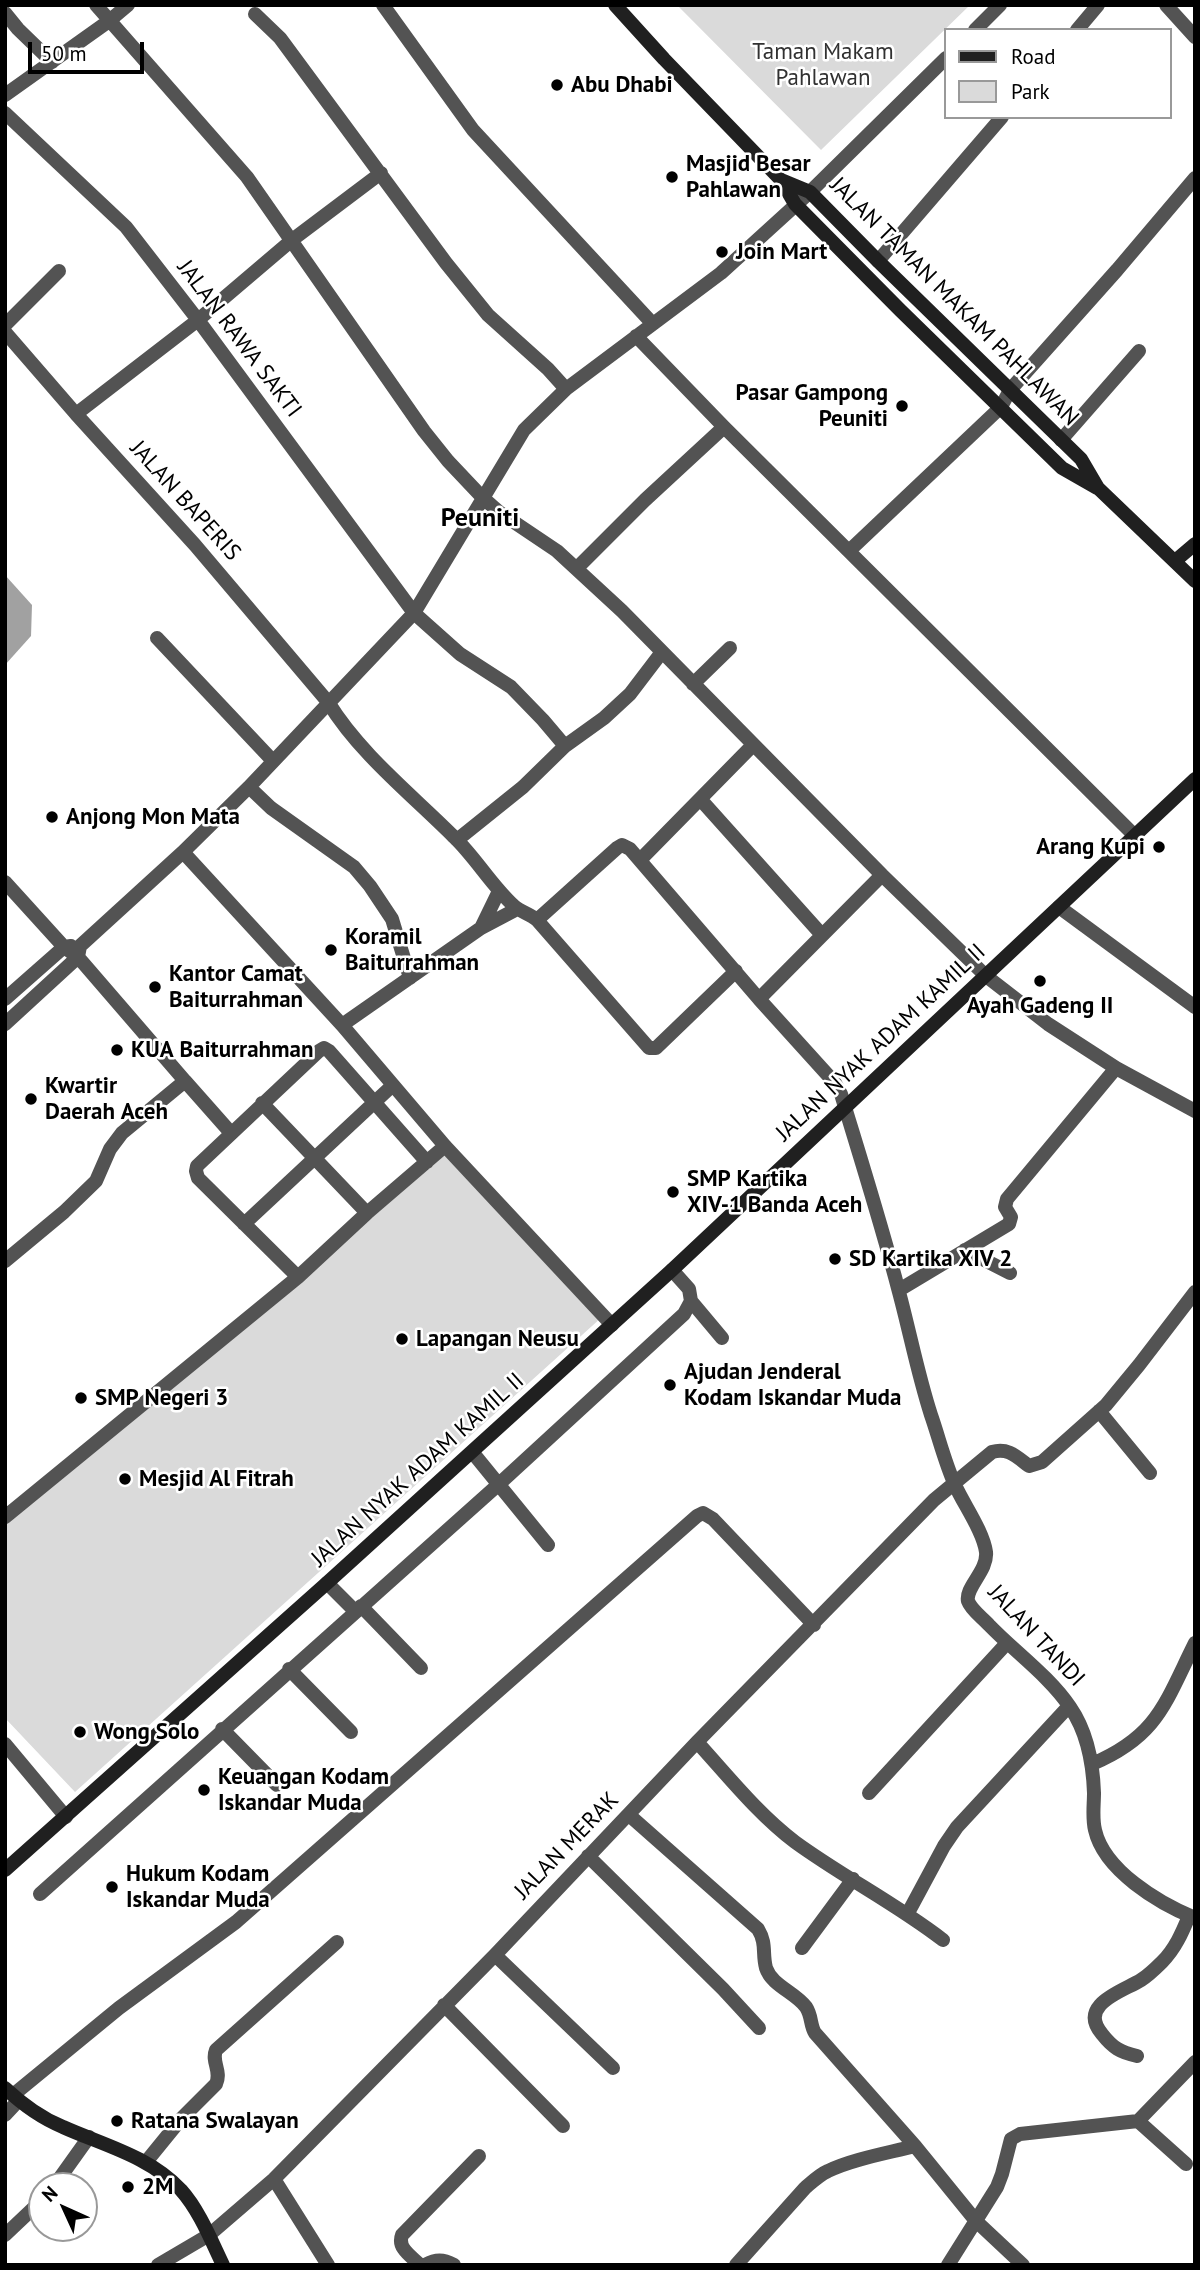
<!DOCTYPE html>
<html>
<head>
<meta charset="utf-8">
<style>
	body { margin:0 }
	#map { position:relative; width:1200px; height:2270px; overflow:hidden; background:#fff; font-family:"PT Sans",sans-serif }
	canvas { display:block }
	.frame { position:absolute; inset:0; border:7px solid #000; pointer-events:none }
	.legend { position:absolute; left:944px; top:28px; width:228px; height:91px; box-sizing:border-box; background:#fff; border:2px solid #999; margin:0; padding:9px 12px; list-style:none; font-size:21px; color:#000 }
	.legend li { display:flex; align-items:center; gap:14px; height:35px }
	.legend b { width:35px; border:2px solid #999 }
	.north { position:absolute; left:28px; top:2172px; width:70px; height:70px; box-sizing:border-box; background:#fff; border:2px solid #999; border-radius:50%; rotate:315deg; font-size:19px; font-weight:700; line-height:28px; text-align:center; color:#000 }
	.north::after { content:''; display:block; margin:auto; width:24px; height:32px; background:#000; clip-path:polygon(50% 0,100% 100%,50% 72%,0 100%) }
	.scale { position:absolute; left:28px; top:42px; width:116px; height:32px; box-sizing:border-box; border:4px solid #000; border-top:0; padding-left:9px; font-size:21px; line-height:24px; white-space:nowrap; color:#000; -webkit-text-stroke:5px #fff; paint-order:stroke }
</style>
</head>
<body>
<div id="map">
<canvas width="1200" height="2270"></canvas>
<div class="frame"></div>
<ul class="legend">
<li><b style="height:9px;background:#202020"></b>Road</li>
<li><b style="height:19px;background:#dadada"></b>Park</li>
</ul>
<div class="north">N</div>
<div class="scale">50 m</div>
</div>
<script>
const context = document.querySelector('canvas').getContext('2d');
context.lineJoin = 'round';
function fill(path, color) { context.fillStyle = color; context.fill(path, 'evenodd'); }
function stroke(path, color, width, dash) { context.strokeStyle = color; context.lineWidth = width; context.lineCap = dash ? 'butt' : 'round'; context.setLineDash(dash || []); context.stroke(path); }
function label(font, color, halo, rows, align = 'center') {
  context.font = font + ' "PT Sans",sans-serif'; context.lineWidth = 5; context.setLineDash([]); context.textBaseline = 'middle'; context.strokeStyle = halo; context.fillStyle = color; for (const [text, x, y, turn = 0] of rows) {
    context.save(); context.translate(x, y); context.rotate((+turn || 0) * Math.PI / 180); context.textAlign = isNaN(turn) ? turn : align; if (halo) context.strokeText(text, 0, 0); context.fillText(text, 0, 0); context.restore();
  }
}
fill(new Path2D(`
	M677,5H970L821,150Z
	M448,1144L602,1317L75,1792L5,1718V1524Z`), '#dadada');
fill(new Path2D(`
	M5,575L32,605L31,636L5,665Z`), '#a1a1a1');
stroke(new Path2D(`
	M96,5L247,177L424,431L448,461L482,497L499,512L557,551L622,611L882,875L986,976L1048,1024L1116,1068L1195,1111
	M383,5L473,130L652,323
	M1166,5L1195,37
	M5,13L18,29L52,62
	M255,14L280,38L446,263L488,315L548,369L566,389
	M975,30L1000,5
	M1077,30L1098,5
	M5,95L109,21L128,5
	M5,113L126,227L198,320L414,613L460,654L511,687L543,720L565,746
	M878,261L1002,117
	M5,325L59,271
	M5,332L76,414L195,545L328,702C360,754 411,794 454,837C476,858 491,885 514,906C521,912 530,914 537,920L649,1048H656L736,971
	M636,336L724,427L1134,835
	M76,414L198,320L292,240L381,173
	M1061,440L1139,351
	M849,551L1001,407L1010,390L1117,270L1195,178
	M577,568L645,500L724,427
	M157,638L273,761
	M693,684L730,648
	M249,787L271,808L354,867L370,886L392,919L410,978
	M701,800L822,935
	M457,840L523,787L565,746L604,718L630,694L662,652
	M183,852L342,1025L445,1146L612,1325
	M640,860L753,745
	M5,882L64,947L78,957L185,1081L122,1133L110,1149L96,1181L64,1212L5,1261
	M1059,907L1195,1007
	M537,920L617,848L622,845L630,849L759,999L835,1083L841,1094C861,1160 882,1226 899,1292C910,1333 918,1375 931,1415C939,1438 945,1463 955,1485C964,1505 983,1531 986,1552C988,1571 965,1587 968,1601C971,1610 983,1618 989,1625C1015,1652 1049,1676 1070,1707C1088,1733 1093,1763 1094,1793C1094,1805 1092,1818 1095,1830C1104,1870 1158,1903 1195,1918
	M481,928L499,891
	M5,999L64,947L71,946
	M759,999L882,875
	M5,1024L78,957L80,946L183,852L249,787L414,613L524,430L566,389L721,273L810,192L946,58
	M342,1025L481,928L517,909
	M185,1081L231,1133
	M262,1103L367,1213
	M244,1224L393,1085
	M965,1250L1010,1273
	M298,1277L198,1178L196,1171L197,1166L319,1051L324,1048L329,1051L427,1162
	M899,1290L1009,1224L1011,1217L1005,1207L1007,1199L1116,1068
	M691,1301L722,1338
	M1099,1411L1150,1473
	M473,1453L548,1545
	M5,1517L298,1277L367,1213L445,1146
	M327,1583L355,1611
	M361,1606L421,1668
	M289,1669L351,1732
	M222,1729L277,1785
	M697,1742C728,1776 758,1814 795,1842C843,1877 895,1903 943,1940
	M5,1744L66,1817
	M1092,1764C1158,1736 1165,1703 1195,1643
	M869,1793L1007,1643
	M629,1815L758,1929C767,1944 762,1953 766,1968C772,1986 795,1992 806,2007C812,2016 810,2025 815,2033L915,2146L976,2221L1023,2265
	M588,1856L723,1989L759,2028
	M40,1894L499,1484L684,1314L691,1301L689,1289L672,1270
	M908,1913L944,1846L957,1827L1069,1706
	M802,1948L853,1879
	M495,1955L613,2068
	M444,2005L563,2126
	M1137,2056C1120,2052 1113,2048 1102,2034C1077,2004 1124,1991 1141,1980C1149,1975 1156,1968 1162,1962C1175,1949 1182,1933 1189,1916
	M13,2095L119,2008L236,1922L697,1516L703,1513L713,1519L814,1625
	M5,2115L19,2100
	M1138,2121L1186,2164
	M146,2162L181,2119L216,2084C222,2071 211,2062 216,2050L337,1942
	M274,2179L328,2265
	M54,2186L89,2137
	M5,2235L42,2200
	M158,2265L209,2235L274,2179L495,1955L697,1742L934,1500L992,1452C1008,1447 1017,1457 1029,1466L1042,1462L1106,1405L1139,1365L1195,1292
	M420,2265C411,2256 397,2248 402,2235L479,2156
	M425,2265C436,2259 443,2259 454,2265
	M736,2265L805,2188C812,2182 819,2175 828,2171C853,2159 888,2153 915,2146
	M948,2265L997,2187L1002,2174L1011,2139L1020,2134L1138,2121L1195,2062`), '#535353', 14);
stroke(new Path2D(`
	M615,5L664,59L781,180L810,192L878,261L1081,459L1098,488L1195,581
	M781,180L795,204L900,310L1062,468L1097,488
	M1175,561L1195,544
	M5,1870L327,1583L672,1270L1195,779
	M5,2088C22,2104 41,2118 63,2127C103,2145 149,2156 181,2190C199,2210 211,2240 223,2265`), '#202020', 14);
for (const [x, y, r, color] of [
	[557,85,7,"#000"],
	[672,177,7,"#000"],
	[722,252,7,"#000"],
	[902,406,7,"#000"],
	[52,817,7,"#000"],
	[1159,847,7,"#000"],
	[331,950,7,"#000"],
	[1040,981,7,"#000"],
	[155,987,7,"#000"],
	[117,1050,7,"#000"],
	[31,1099,7,"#000"],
	[673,1192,7,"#000"],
	[835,1259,7,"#000"],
	[402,1339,7,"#000"],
	[670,1385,7,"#000"],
	[81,1398,7,"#000"],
	[125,1479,7,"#000"],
	[80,1732,7,"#000"],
	[204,1790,7,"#000"],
	[112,1887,7,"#000"],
	[117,2121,7,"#000"],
	[128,2187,7,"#000"]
]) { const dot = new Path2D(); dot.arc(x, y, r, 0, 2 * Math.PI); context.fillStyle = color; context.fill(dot); stroke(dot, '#fff', 2.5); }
label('23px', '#313131', '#fff', [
	["Taman Makam",823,52],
	["Pahlawan",823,78]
]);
label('bold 23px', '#000', '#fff', [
	["Abu Dhabi",571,85],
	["Masjid Besar",686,164],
	["Pahlawan",686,190],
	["Join Mart",736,252],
	["Pasar Gampong",888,393,"right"],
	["Peuniti",888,419,"right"],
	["Anjong Mon Mata",66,817],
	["Arang Kupi",1145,847,"right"],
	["Koramil",345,937],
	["Baiturrahman",345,963],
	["Kantor Camat",169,974],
	["Baiturrahman",169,1000],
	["Ayah Gadeng II",1040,1006,"center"],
	["KUA Baiturrahman",131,1050],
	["Kwartir",45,1086],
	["Daerah Aceh",45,1112],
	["SMP Kartika",687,1179],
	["XIV-1 Banda Aceh",687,1205],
	["SD Kartika XIV 2",849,1259],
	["Lapangan Neusu",416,1339],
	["Ajudan Jenderal",684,1372],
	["Kodam Iskandar Muda",684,1398],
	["SMP Negeri 3",95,1398],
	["Mesjid Al Fitrah",139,1479],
	["Wong Solo",94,1732],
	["Keuangan Kodam",218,1777],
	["Iskandar Muda",218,1803],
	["Hukum Kodam",126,1874],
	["Iskandar Muda",126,1900],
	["Ratana Swalayan",131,2121],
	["2M",142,2187]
], 'left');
label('23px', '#000', '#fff', [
	["JALAN TAMAN MAKAM PAHLAWAN",954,302,45],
	["JALAN RAWA SAKTI",239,339,53],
	["JALAN BAPERIS",185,501,48],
	["JALAN NYAK ADAM KAMIL II",881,1043,-43],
	["JALAN NYAK ADAM KAMIL II",418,1470,-42],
	["JALAN TANDI",1036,1636,47],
	["JALAN MERAK",567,1846,-46]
]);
label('bold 26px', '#000', '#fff', [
	["Peuniti",480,519]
]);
</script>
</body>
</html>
